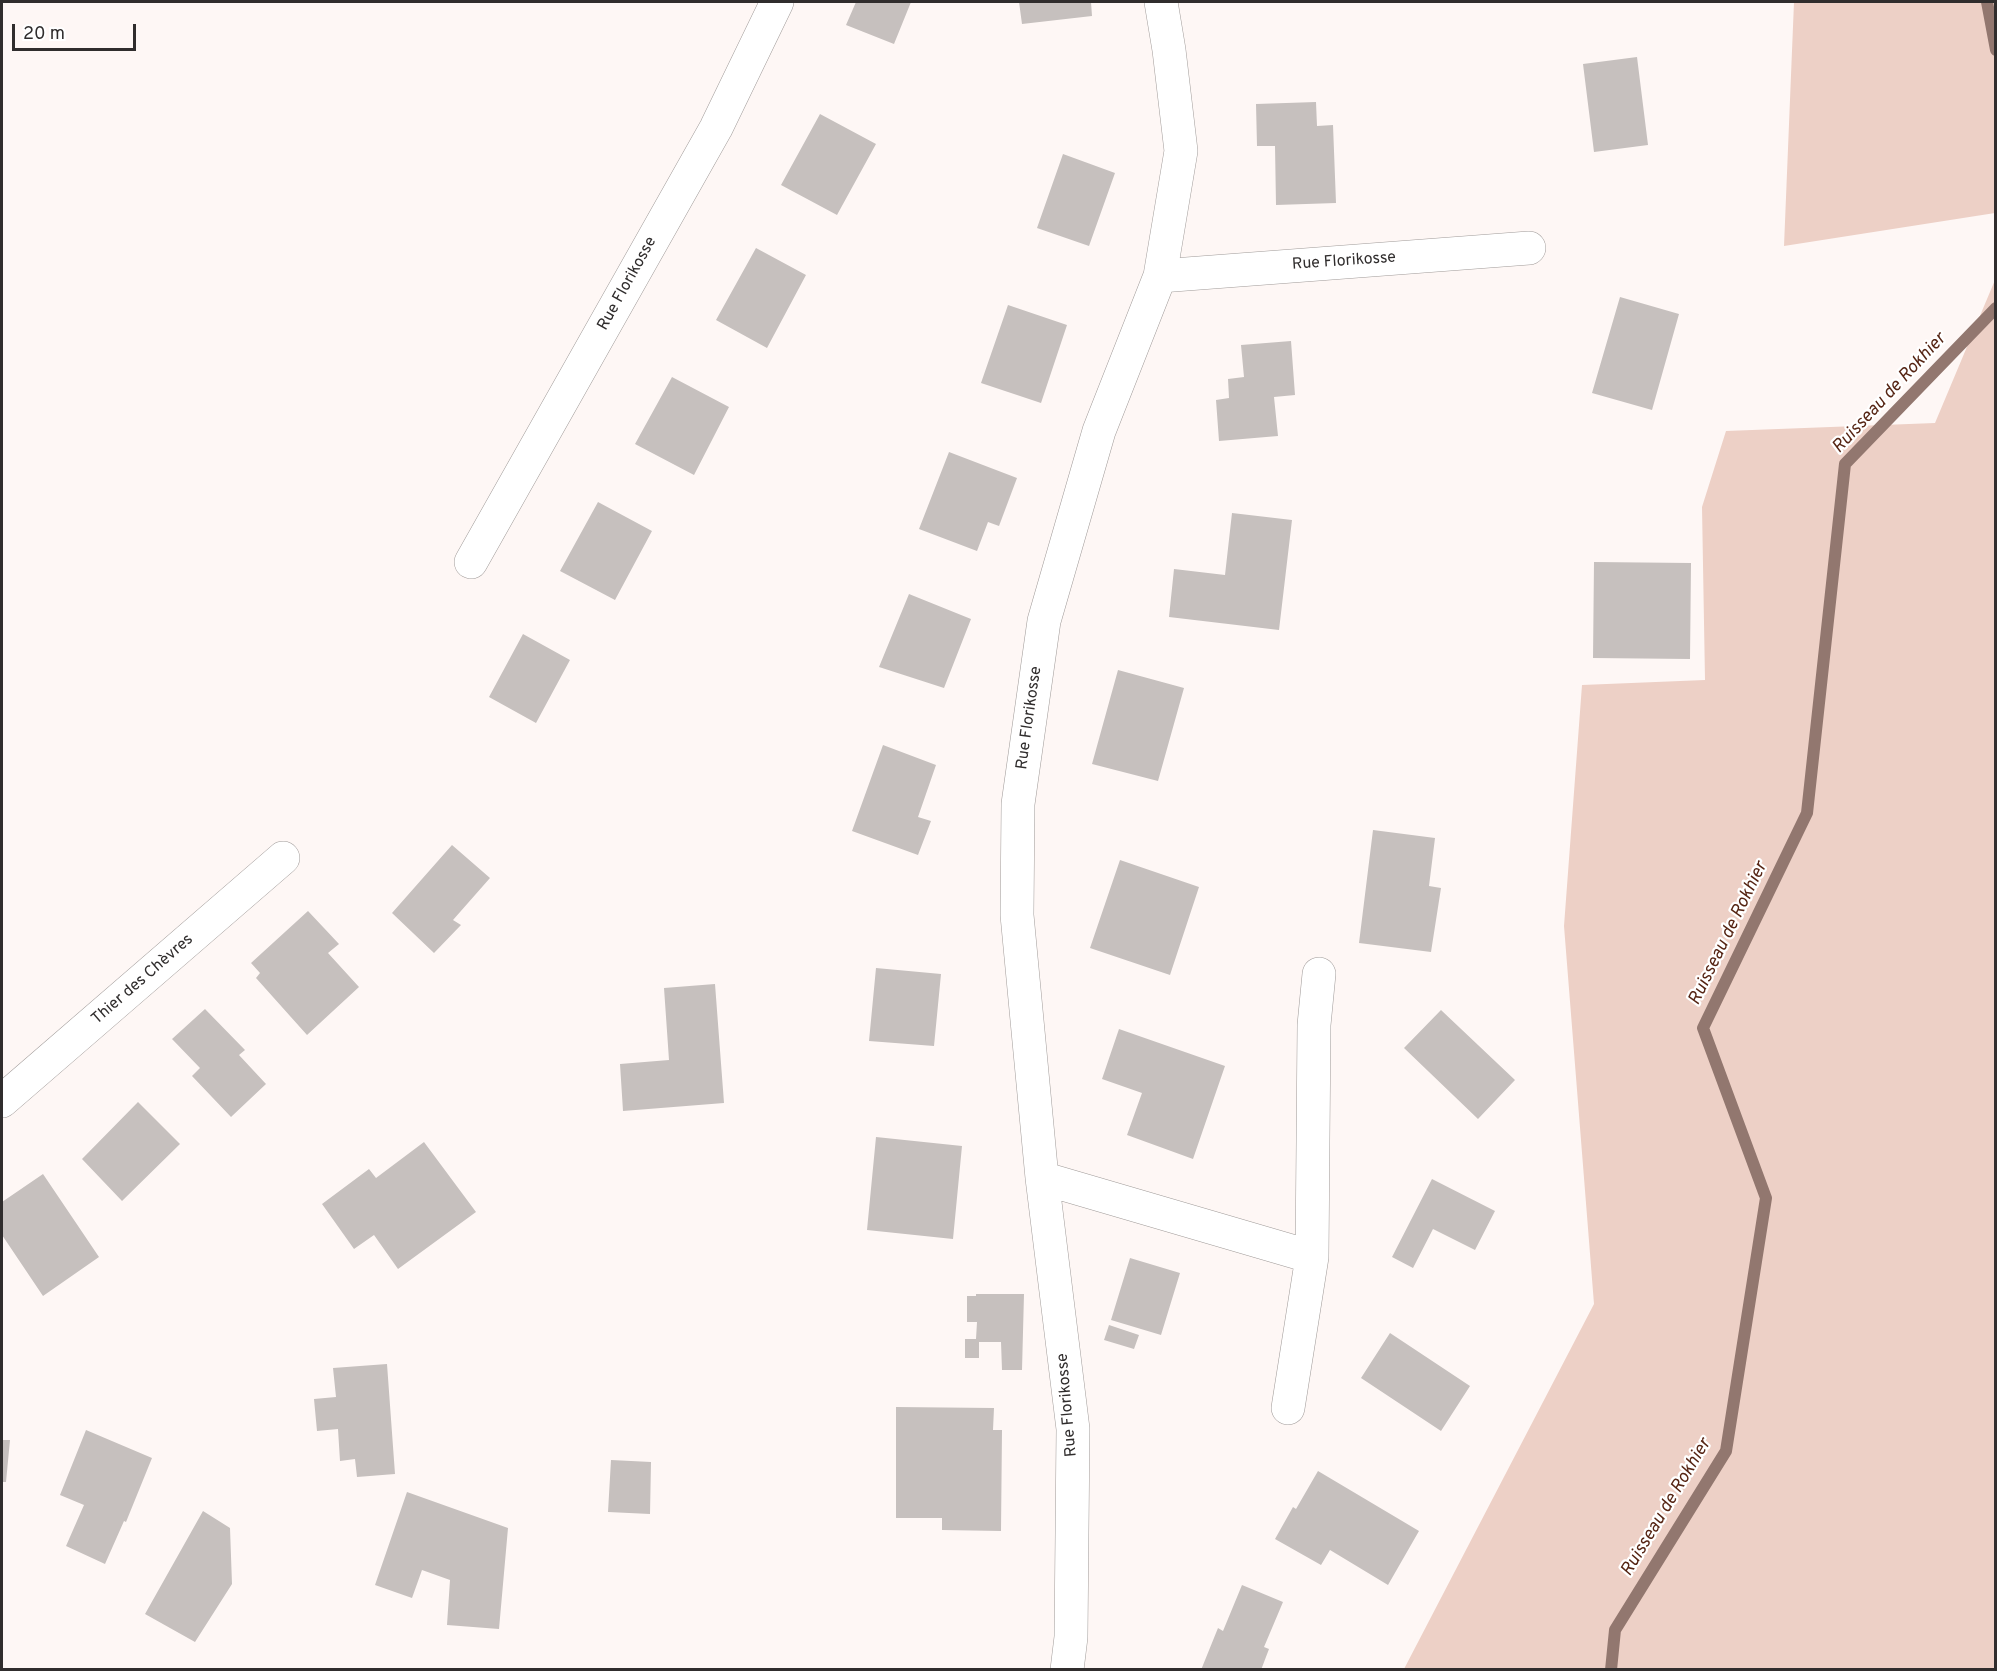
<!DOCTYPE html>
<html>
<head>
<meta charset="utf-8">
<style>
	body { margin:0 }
	#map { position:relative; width:1997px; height:1671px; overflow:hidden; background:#fef7f5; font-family:Overpass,sans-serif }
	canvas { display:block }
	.frame { position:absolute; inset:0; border:3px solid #302d2d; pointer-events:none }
	.scale { position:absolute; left:12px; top:24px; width:124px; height:27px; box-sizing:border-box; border:3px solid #302d2d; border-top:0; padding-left:8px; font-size:18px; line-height:21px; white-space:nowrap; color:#302d2d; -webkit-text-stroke:4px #fff; paint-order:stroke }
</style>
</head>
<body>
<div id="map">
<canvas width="1997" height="1671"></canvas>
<div class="frame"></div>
<div class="scale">20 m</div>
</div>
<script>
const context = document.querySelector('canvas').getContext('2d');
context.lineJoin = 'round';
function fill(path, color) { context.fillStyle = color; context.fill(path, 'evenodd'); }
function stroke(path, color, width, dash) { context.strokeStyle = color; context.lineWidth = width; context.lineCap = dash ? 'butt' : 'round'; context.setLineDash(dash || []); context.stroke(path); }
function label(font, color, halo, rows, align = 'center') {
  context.font = font + ' Overpass,sans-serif'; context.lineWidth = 4.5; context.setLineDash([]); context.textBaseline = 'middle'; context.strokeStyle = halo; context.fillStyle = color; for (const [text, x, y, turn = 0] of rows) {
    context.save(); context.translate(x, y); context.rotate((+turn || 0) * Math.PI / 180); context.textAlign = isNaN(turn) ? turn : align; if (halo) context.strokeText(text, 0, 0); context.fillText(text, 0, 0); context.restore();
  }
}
fill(new Path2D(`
	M1794,2H1995V213L1784,246Z
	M1995,280V1669H1404L1594,1304L1564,926L1582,685L1705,680L1702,507L1726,431L1935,423Z`), '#edd0c6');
stroke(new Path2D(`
	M1987,2L1996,50
	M1611,1670L1615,1630L1726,1451L1766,1198L1703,1028L1807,813L1845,464L1996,308`), '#92776f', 12);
fill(new Path2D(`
	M856,2H911L894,44L846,25Z
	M1019,2H1091L1092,16L1022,24Z
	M1637,57L1648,145L1594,152L1583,64Z
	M1316,102L1317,126L1333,125L1336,203L1276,205L1275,146H1257L1256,104Z
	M820,114L876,144L837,215L781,185Z
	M1063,154L1115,173L1089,246L1037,228Z
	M756,248L806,275L767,348L716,320Z
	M1620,297L1679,314L1652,410L1592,393Z
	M1008,305L1067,325L1041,403L981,383Z
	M1291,341L1295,395L1274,397L1278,436L1219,441L1216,400L1229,398L1228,379L1244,377L1241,345Z
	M672,377L729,407L694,475L635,444Z
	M949,452L1017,478L999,526L988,522L977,551L919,529Z
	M598,502L652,531L615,600L560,571Z
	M1232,513L1292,520L1279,630L1169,617L1174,569L1225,575Z
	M1594,562L1691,563L1690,659L1593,658Z
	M909,594L971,619L944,688L879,667Z
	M523,634L570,660L536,723L489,697Z
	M1118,670L1184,688L1158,781L1092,764Z
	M883,745L936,765L918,817L931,821L918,855L852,831Z
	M1373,830L1435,838L1429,886L1441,888L1431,952L1359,943Z
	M452,845L490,878L453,920L461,925L434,953L392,913Z
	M1120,860L1199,887L1170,975L1090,948Z
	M308,911L339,944L328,953L359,987L307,1035L256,978L260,973L251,963Z
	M876,968L941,974L934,1046L869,1041Z
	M715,984L724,1103L623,1111L620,1064L669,1060L664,988Z
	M205,1009L245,1050L239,1055L266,1084L231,1117L192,1076L200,1068L172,1039Z
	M1441,1010L1515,1080L1478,1119L1404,1048Z
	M1119,1029L1225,1066L1193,1159L1127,1135L1142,1093L1102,1079Z
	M138,1102L180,1144L122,1201L82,1159Z
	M876,1137L962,1146L953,1239L867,1230Z
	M424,1142L476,1212L398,1269L374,1235L354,1249L322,1204L369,1169L376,1178Z
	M43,1174L99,1257L43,1296L2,1235V1202Z
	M1432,1179L1495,1211L1475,1250L1433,1229L1413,1268L1392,1257Z
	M1130,1258L1180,1273L1161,1335L1111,1320Z
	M976,1294H1024L1022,1370H1002L1001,1342H979V1358H965V1339H976L977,1322H967V1296H976Z
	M1109,1325L1139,1335L1134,1349L1104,1340Z
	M1390,1333L1470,1386L1441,1431L1361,1378Z
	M387,1364L395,1474L357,1477L355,1459L340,1461L338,1429L317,1431L314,1399L336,1397L333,1368Z
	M896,1407L994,1408L993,1430H1002L1001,1531L942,1530V1518H896Z
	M86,1430L152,1458L126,1522L124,1521L105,1564L66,1546L84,1505L60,1495Z
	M2,1440H10L6,1482H2Z
	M611,1460L651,1462L650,1514L608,1512Z
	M1318,1471L1419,1531L1388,1585L1330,1550L1321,1565L1275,1539L1293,1507L1296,1509Z
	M407,1492L508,1528L499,1629L447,1625L450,1580L422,1570L412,1598L375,1585Z
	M203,1511L230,1528L232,1584L195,1642L145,1614Z
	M1242,1585L1283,1602L1264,1647L1269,1649L1261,1670H1201L1218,1628L1223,1631Z`), '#c6c0be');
const minor = new Path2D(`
	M1160,276L1529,248
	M471,562L716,128L777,2
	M2,1101L283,858
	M1042,1178L1312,1257
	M1288,1408L1312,1257L1314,1025L1319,974
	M1067,1670L1071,1637L1073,1429L1042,1178L1017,915L1018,804L1044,621L1099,431L1160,276L1181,151L1169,50L1161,2`);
stroke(minor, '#a09b99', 34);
stroke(minor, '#fff', 33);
label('16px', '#302d2d', '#fff', [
	["Rue Florikosse",1344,262,-4],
	["Rue Florikosse",628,284,-61],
	["Rue Florikosse",1030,718,-82],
	["Thier des Chèvres",143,980,-41],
	["Rue Florikosse",1068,1405,-95]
]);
label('italic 18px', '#562514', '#fff', [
	["Ruisseau de Rokhier",1890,394,-47],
	["Ruisseau de Rokhier",1729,934,-64],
	["Ruisseau de Rokhier",1667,1508,-59]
]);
</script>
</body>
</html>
